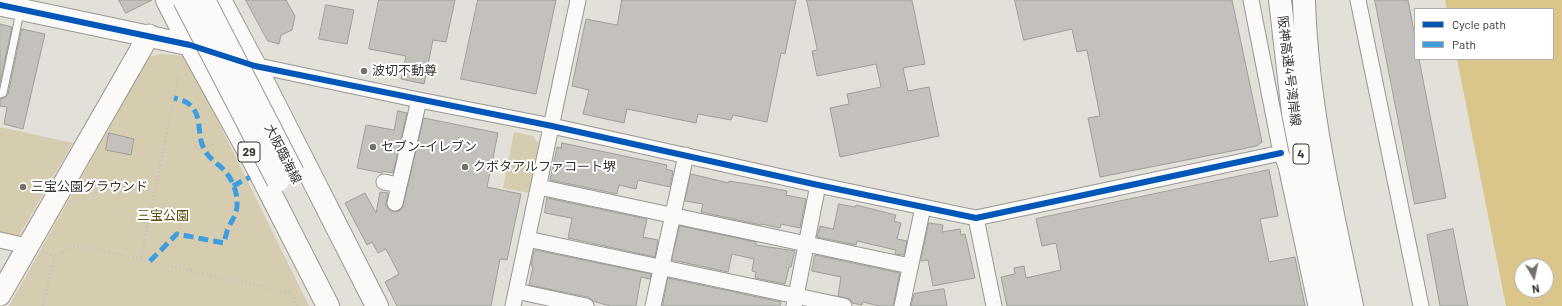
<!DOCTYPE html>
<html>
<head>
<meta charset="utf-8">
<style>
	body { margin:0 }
	#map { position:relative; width:1562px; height:306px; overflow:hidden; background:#e3e0d9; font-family:Barlow,sans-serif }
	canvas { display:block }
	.legend { position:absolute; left:1414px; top:8px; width:140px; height:52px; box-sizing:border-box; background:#fff; border:1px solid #afaeab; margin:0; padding:5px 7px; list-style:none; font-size:12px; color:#36342e }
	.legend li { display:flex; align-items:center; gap:8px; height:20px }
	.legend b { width:20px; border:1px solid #afaeab }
	.north { position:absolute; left:1514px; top:258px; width:40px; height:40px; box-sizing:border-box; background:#fff; border:1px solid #afaeab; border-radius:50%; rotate:171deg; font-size:11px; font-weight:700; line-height:16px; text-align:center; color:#36342e }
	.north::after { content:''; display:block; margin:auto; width:14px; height:18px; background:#73706a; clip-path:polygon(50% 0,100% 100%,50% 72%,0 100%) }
</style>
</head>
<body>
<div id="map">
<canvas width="1562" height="306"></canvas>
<ul class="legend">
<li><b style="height:5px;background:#0057b8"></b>Cycle path</li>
<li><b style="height:5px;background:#3e9de1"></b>Path</li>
</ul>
<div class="north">N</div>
</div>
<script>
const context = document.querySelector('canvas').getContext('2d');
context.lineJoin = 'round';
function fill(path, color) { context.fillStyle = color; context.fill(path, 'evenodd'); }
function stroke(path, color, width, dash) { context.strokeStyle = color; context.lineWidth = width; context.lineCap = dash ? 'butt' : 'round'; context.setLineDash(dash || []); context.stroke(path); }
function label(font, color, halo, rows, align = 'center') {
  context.font = font + ' Barlow,"Noto Sans JP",sans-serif'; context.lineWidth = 4; context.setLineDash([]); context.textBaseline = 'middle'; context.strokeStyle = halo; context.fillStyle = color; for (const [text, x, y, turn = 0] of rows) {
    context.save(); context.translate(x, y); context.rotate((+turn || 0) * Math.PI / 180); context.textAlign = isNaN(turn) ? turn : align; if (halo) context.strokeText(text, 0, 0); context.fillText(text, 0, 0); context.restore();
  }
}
fill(new Path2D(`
	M160,54L186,56L309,306H9L149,57Z
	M0,127L73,143L19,236L0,232Z
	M514,132L533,136L539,144L529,193L503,188Z`), '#d6ccb0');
fill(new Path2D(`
	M1445,0H1562V306H1506L1457,59H1553V9H1447ZM1522,266H1546V290H1522Z`), '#dac58b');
const building = new Path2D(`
	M119,0H152L126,13Z
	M246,0H286L295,16L292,30L281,35L279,44L268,41Z
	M379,0H455L446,42L433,40L424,84L401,79L406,56L369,49Z
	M478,0H556L536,94L461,79Z
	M622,0H796L785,54L781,53L767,122L733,115L731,120L698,114L696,123L627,109L624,123L583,114L589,90L572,86L586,19L617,25Z
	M807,0H912L925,64L903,68L908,91L929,87L939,136L840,157L830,108L849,104L847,94L881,87L876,64L817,76L812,51L817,50Z
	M1015,0H1232L1262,142L1257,146L1100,177L1088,118L1100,116L1087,50L1077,52L1072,29L1024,40Z
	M1375,0H1408L1415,37V59H1419L1446,198L1415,204Z
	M326,5L354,10L347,44L319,39Z
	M0,24L12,27L0,83Z
	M22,29L45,34L23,129L4,124L7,107L0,106V99L5,98L8,94Z
	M398,111L407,113L393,173L382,171V173L357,168L366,125L394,130Z
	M424,118L498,133L487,187L521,194L507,260L500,259L491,306H397L385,282L399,274L386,249L378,253L372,242L367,245L345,203L365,193L376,213L380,192L388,193L386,205L389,210L397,212L402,209Z
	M109,133L134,139L131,155L106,150Z
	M562,143L667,165L666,169L673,171L670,187L638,180L636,189L619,185L617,194L550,180L557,147L561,148Z
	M1269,170L1278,216L1260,219L1269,262L1295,257L1305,306H1007L1001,277L1015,274L1014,268L1024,266L1026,278L1061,270L1056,243L1042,246L1036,219Z
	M691,174L729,183V181L767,187L787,191L786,195L806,199L800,228L781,224L780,228L761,224V225L701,212L703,204L685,201Z
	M547,198L647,219L643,237L658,240L655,257L568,238L572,219L571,218L545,213Z
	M839,204L855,207L856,205L896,215L894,221L901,223L897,239L907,241L904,255L895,254L896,250L857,241L856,245L817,237L820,226L833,229Z
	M929,223L943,225L942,232L960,229L961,235L965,234L975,278L933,286L928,260L921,261Z
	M680,226L756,242V245L795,251L791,267H789L785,284L755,278L756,272L752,271L754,259L732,254L728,272L672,260Z
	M1453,229L1468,306H1440L1427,235Z
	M535,250L651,274L650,279L641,277L636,306H611L603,304L593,301L588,297L529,285L533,267L531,266L534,251Z
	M815,255L900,273L893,306H879L863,302L862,305L852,303L850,299L838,296L841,277L812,271Z
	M668,278L781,302L780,306H663Z
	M944,289L947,306H911L914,294Z`);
fill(building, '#c4c1bc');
stroke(building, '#9f9d98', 1);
const lane = new Path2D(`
	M0,94L3,93L20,12`);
const street = new Path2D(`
	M1251,0L1281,153L1286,166L1316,306
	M1358,0L1421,306
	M249,64L419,100L552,126L818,185L976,218L1281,153
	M384,182L399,185
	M539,187L910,266
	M395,203L419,100
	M976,218L994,306
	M527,239L844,306
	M0,240L27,246
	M516,291L586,306
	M513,306L578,0
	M653,306L686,155
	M794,306L818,185
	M902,306L923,207`);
const secondary = new Path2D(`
	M0,5L190,45
	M0,295L149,35`);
const primary = new Path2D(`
	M167,0L190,45L255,163L328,306
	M220,0L255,66L377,306`);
const highway = new Path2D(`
	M1280,0L1293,113L1331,306
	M1304,0C1307,104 1331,205 1352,306`);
stroke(lane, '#999792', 9);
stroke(street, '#999792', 17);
stroke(secondary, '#999792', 23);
stroke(primary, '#999792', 24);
stroke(highway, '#999792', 24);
stroke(new Path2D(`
	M43,251L55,256
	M141,259L178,77
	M43,306L55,256L76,246L141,259L291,293L298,306`), '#c3c2c0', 2.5, [1, 3]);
stroke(lane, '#fbfaf9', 7);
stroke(street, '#fbfaf9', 15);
stroke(secondary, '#fbfaf9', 21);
stroke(primary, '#fbfaf9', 22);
stroke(highway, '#fbfaf9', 22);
const primaryBridge = new Path2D(`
	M184,0L278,181
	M204,0L293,173`);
stroke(primaryBridge, '#999792', 24, []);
stroke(primaryBridge, '#fbfaf9', 22);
stroke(new Path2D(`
	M233,186L250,177
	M150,261L177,234L224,243C225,239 226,235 227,231C231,221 238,214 237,202C237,190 231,177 223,169C215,161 210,160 204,149C197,136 202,120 193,108C188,101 181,100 174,98`), '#3e9de1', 5, [10, 5]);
stroke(new Path2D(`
	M0,5L190,45L255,66L552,126L818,185L976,218L1281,153`), '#0057b8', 6);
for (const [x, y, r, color] of [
	[364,71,4,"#73706a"],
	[373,147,4,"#73706a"],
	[465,167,4,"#73706a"],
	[23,187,4,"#73706a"]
]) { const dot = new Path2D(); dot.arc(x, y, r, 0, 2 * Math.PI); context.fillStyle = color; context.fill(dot); stroke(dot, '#fff', 1.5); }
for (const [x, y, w] of [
	[249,152,22],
	[1301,154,16]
]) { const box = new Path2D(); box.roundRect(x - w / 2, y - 10, w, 20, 3); context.fillStyle = '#fff'; context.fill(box); stroke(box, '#36342e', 1); }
label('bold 12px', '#36342e', null, [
	["29",249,152],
	["4",1301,154]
]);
label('13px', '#36342e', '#fff', [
	["波切不動尊",372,71],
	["セブン-イレブン",381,147],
	["クボタアルファコート堺",473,167],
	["三宝公園グラウンド",31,187]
], 'left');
label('13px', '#36342e', '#fff', [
	["阪神高速4号湾岸線",1289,71,83],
	["大阪臨海線",283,154,63]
]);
label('13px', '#5c4908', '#fff', [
	["三宝公園",163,216]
]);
</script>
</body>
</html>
